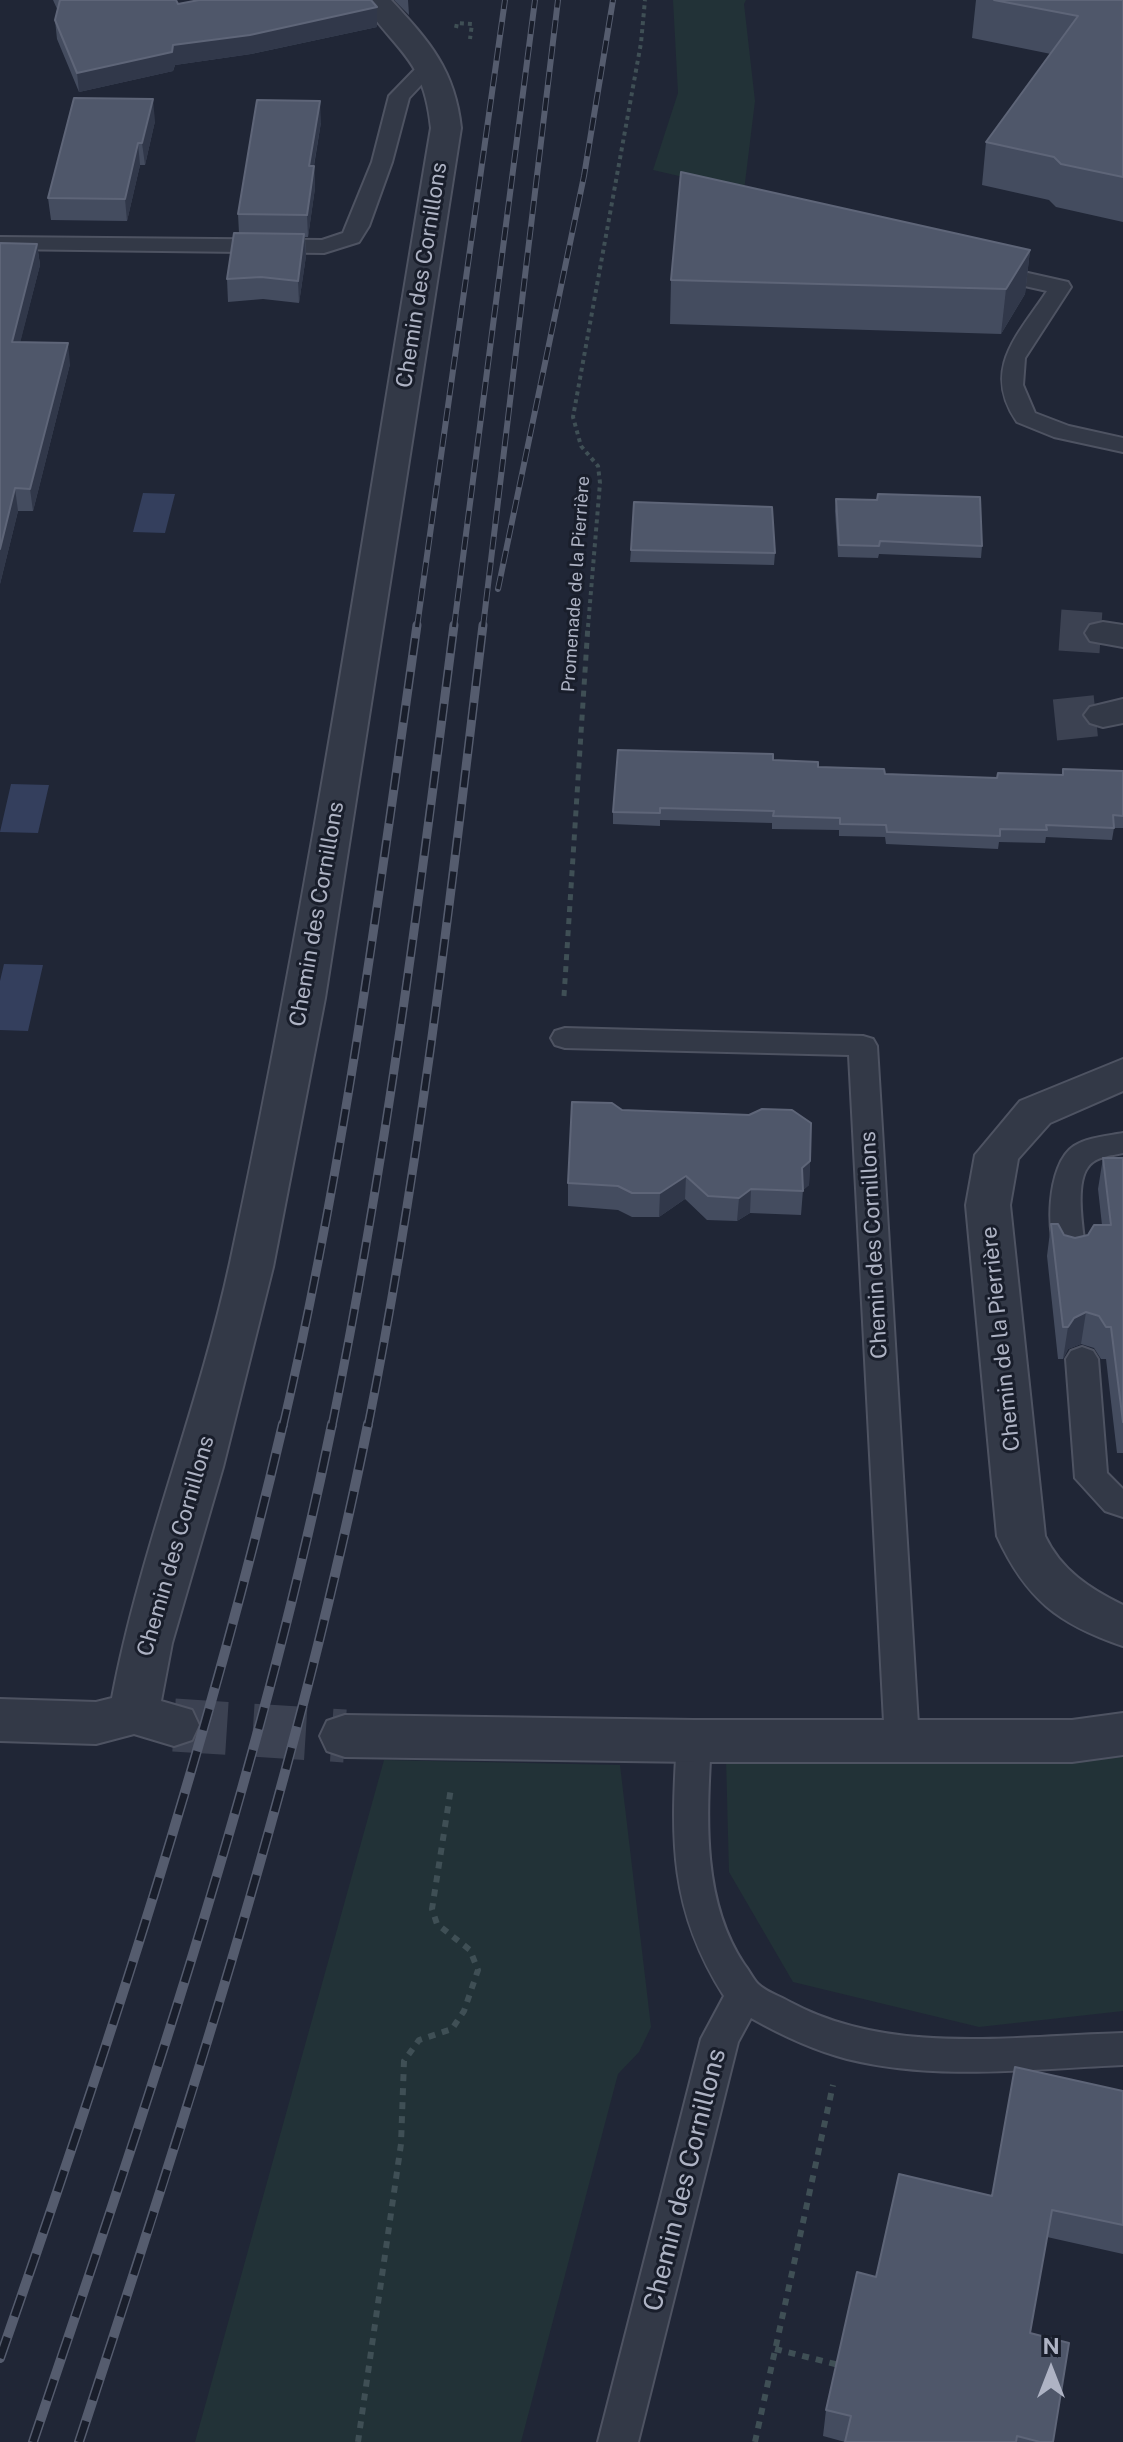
<!DOCTYPE html>
<html>
<head>
<meta charset="utf-8">
<style>
	body { margin:0 }
	#map { position:relative; width:1123px; height:2442px; overflow:hidden; background:#202636; font-family:"Public Sans",sans-serif }
	canvas { display:block }
	.north { position:absolute; left:1011px; top:2330px; width:80px; height:80px; -webkit-text-stroke:6px #191e2b; paint-order:stroke; rotate:0deg; font-size:22px; font-weight:700; line-height:32px; text-align:center; color:#aeb3c4 }
	.north::after { content:''; display:block; margin:auto; width:28px; height:36px; background:#aeb3c4; clip-path:polygon(50% 0,100% 100%,50% 72%,0 100%) }
</style>
</head>
<body>
<div id="map">
<canvas width="1123" height="2442"></canvas>
<div class="north">N</div>
</div>
<script>
const context = document.querySelector('canvas').getContext('2d');
context.lineJoin = 'round';
function fill(path, color) { context.fillStyle = color; context.fill(path, 'evenodd'); }
function stroke(path, color, width, dash) { context.strokeStyle = color; context.lineWidth = width; context.lineCap = dash ? 'butt' : 'round'; context.setLineDash(dash || []); context.stroke(path); }
function label(font, color, halo, rows, align = 'center') {
  context.font = font + ' "Public Sans",sans-serif'; context.lineWidth = 6; context.setLineDash([]); context.textBaseline = 'middle'; context.strokeStyle = halo; context.fillStyle = color; for (const [text, x, y, turn = 0] of rows) {
    context.save(); context.translate(x, y); context.rotate((+turn || 0) * Math.PI / 180); context.textAlign = isNaN(turn) ? turn : align; if (halo) context.strokeText(text, 0, 0); context.fillText(text, 0, 0); context.restore();
  }
}
fill(new Path2D(`
	M673,0H746L744,4L755,101L744,191L653,170L678,93Z
	M1123,1756V2011L979,2027L793,1982L729,1872L726,1759Z
	M384,1760L620,1765L651,2027L639,2052L618,2074L521,2442H195Z`), '#223237');
fill(new Path2D(`
	M143,493L175,494L165,533L133,532Z
	M11,784L49,785L38,833L0,832Z
	M4,964L43,965L28,1031L0,1030V981Z`), '#343f5d');
stroke(new Path2D(`
	M1060,630L1103,633
	M1055,720L1103,715`), '#3c4252', 41, [41, 21]);
stroke(new Path2D(`
	M174,1725L345,1736`), '#3c4252', 53, [53, 26]);
const service = new Path2D(`
	M430,59L440,65L409,98L392,162L369,226L359,242L324,253L0,249V237L322,240L343,233L372,162L389,96L423,61Z
	M988,264L1068,282L1071,287L1025,358L1023,385L1035,413L1069,426L1123,438V452L1054,437L1017,422C981,369 1018,335 1047,291L980,276L977,271Z
	M565,1028L863,1036L873,1039L877,1046L919,1741L914,1751L902,1755L890,1751L885,1741L849,1055L565,1048L555,1045L551,1038L555,1031Z
	M1123,1133V1153C1111,1156 1096,1156 1088,1167C1074,1185 1084,1235 1086,1256L1082,1264L1071,1267L1060,1264C1045,1238 1046,1164 1074,1146C1088,1137 1108,1136 1123,1133Z
	M1082,1347L1093,1351L1098,1359L1107,1473L1123,1489V1517L1105,1511L1075,1478L1066,1359L1071,1351Z
	M694,1727L706,1731L711,1741C707,1816 701,1899 744,1964C749,1970 753,1979 758,1984C766,1992 780,1996 790,2002C890,2056 1014,2036 1123,2033V2065C1032,2069 936,2081 847,2059C813,2050 781,2035 751,2018L738,2042L638,2442H598L701,2039L724,1996C669,1909 671,1840 677,1741L682,1731Z`);
const minor = new Path2D(`
	M361,0H391C429,41 455,70 461,128L325,998L273,1267L223,1467L172,1643L161,1701L192,1710L199,1725L192,1740L174,1746L134,1734L96,1744L0,1741V1699L96,1702L112,1698C140,1551 198,1410 230,1263C311,888 367,506 431,128C424,57 396,52 361,0Z
	M1103,622L1123,625V647L1090,641L1085,633L1090,625Z
	M1123,699V723L1103,727L1090,723L1084,715L1090,707Z
	M1123,1059V1091L1050,1123L1018,1159L1010,1205L1045,1536C1061,1570 1090,1589 1123,1605V1646C1058,1624 1026,1599 997,1536L966,1205L975,1155L1020,1101Z
	M1123,1713V1755L1072,1762H694L345,1757L327,1751L320,1736L327,1721L345,1715L694,1720H1072Z`);
stroke(service, '#4e5362', 4);
stroke(minor, '#4e5362', 4);
stroke(new Path2D(`
	M456,28L457,23L472,24L470,39
	M588,627L600,483L598,466L581,446L573,417L641,43L645,0`), '#3f4f55', 4, [4, 4]);
stroke(new Path2D(`
	M564,996L588,625`), '#3f4f55', 5, [6, 6]);
stroke(new Path2D(`
	M775,2349L839,2365
	M358,2442L401,2144L404,2061L419,2040L452,2029L464,2011L478,1970L470,1950L437,1924L432,1909L451,1788
	M755,2442L833,2085`), '#3f4f55', 6, [7, 7]);
fill(service, '#333947');
fill(minor, '#333947');
const railFar2 = new Path2D(`
	M498,589L584,176L613,0
	M417,627L505,0
	M454,627L535,0
	M483,627L558,0`);
const railFar1 = new Path2D(`
	M283,1426C345,1162 379,893 417,625
	M332,1426C386,1161 420,893 454,625
	M368,1426C421,1161 451,893 483,625`);
const rail = new Path2D(`
	M0,2358C107,2051 209,1741 283,1424
	M33,2442C146,2107 261,1770 332,1424
	M79,2442C189,2107 298,1770 368,1424`);
stroke(railFar2, '#555c6e', 6);
stroke(railFar1, '#555c6e', 9);
stroke(rail, '#555c6e', 10);
stroke(railFar2, '#191e2b', 4, [13]);
stroke(railFar1, '#191e2b', 6, [17]);
stroke(rail, '#191e2b', 7, [22]);
fill(new Path2D(`
	M53,0H176L178,4L377,27L251,54L175,65L173,71L79,92L57,39L55,20L58,11Z
	M394,0H408L409,15Z
	M976,0H1123V222L1056,207L1049,200L982,185L986,142L1051,54L972,38Z
	M155,121L145,165H140L127,221L51,220L48,198Z
	M321,122L314,166L315,188L308,237H305L306,256L299,303L263,299L228,302L227,279L239,233L238,214Z
	M0,243L37,244L40,265L20,342L70,364L33,511H18L0,584Z
	M1030,250L1025,294L1001,334L670,324L671,280Z
	M836,499L982,546L981,558L879,554L878,558L838,557L835,511Z
	M631,550L775,553L774,565L630,562Z
	M773,760L818,767L885,774L997,778L1062,775L1063,769L1123,771V828H1114L1112,840L1046,837L1045,843L999,842L998,849L886,844L885,837L839,836V830L772,829V823L660,820V826L613,824V812Z
	M622,1110L810,1161L809,1185L803,1190L801,1215L750,1213L737,1221L707,1220L685,1199L659,1217H632L618,1210L568,1206V1183Z
	M1103,1158H1123V1453H1117L1106,1359H1101L1094,1348L1081,1344L1068,1349L1063,1359H1058L1047,1256L1051,1224L1064,1235L1075,1238L1088,1235L1102,1225L1098,1189Z
	M1123,2091V2254L1047,2237L1030,2333L1053,2442H845L823,2436L826,2410L876,2277L992,2196Z`), '#444c5f');
fill(new Path2D(`
	M377,7V27L251,54L175,65L173,71L79,92L77,73L173,45Z
	M153,99L155,121L145,165L142,143Z
	M320,101L321,122L310,188L309,166Z
	M138,143L140,165L127,221L125,199Z
	M314,166L315,188L308,237L307,215Z
	M304,234L306,256L299,303L298,281Z
	M37,244L40,265L15,363L12,342Z
	M1030,250L1025,294L1001,334L1006,289Z
	M68,343L70,364L33,511L30,489Z
	M15,488L18,511L0,584V549Z
	M810,1161L809,1185L801,1192L802,1168Z
	M686,1176L685,1199L659,1217L660,1193Z
	M751,1189L750,1213L737,1221L739,1198Z
	M1086,1312L1081,1344L1068,1349L1063,1359L1068,1327L1074,1318Z`), '#31384a');
const building = new Path2D(`
	M60,0H176L178,4L199,0H371L377,7L250,35L173,45L172,52L77,73L55,20Z
	M994,0H1123V177L1061,164L1054,157L986,142L1078,16Z
	M74,98L153,99L142,143H138L125,199L48,198Z
	M257,100L320,101L309,166H314L307,215L238,214Z
	M681,172L1030,250L1006,289L671,280Z
	M234,233L304,234L298,281L261,277L227,279Z
	M0,243L37,244L12,342L68,343L30,489L15,488L0,549Z
	M878,494L980,497L982,546L880,541L879,546L839,545L836,499L877,500Z
	M634,502L772,507L775,553L631,550Z
	M618,750L773,754V760L818,762V767L884,769L885,774L997,778L998,773L1063,775V769L1123,771V816L1113,815L1114,828L1046,825L1047,830L1000,829V836L887,832L886,825L840,824V818L773,816L774,811L660,808V813L613,812Z
	M572,1102L612,1103L622,1110L749,1115L762,1109L792,1110L811,1123L810,1161L802,1168L803,1191L751,1189L739,1198L708,1196L686,1176L660,1193H632L618,1186L568,1183Z
	M1103,1158H1123V1422L1111,1327H1106L1099,1316L1086,1312L1074,1318L1068,1327H1063L1051,1224H1058L1064,1235L1075,1238L1088,1235L1094,1225H1111Z
	M1015,2067L1123,2091V2225L1052,2210L1030,2333L1069,2343L1053,2442H1040L1017,2436L1016,2442H845L851,2416L826,2410L857,2272L876,2277L899,2174L992,2196Z`);
fill(building, '#4f576a');
stroke(building, '#5e6578', 2);
label('18px', '#aeb3c4', '#191e2b', [
	["Promenade de la Pierrière",576,584,-86]
]);
label('22px', '#aeb3c4', '#191e2b', [
	["Chemin des Cornillons",422,275,-81],
	["Chemin des Cornillons",317,914,-80],
	["Chemin des Cornillons",874,1245,-93],
	["Chemin de la Pierrière",1001,1339,-96],
	["Chemin des Cornillons",176,1546,-74]
]);
label('26px', '#aeb3c4', '#191e2b', [
	["Chemin des Cornillons",685,2180,-76]
]);
</script>
</body>
</html>
